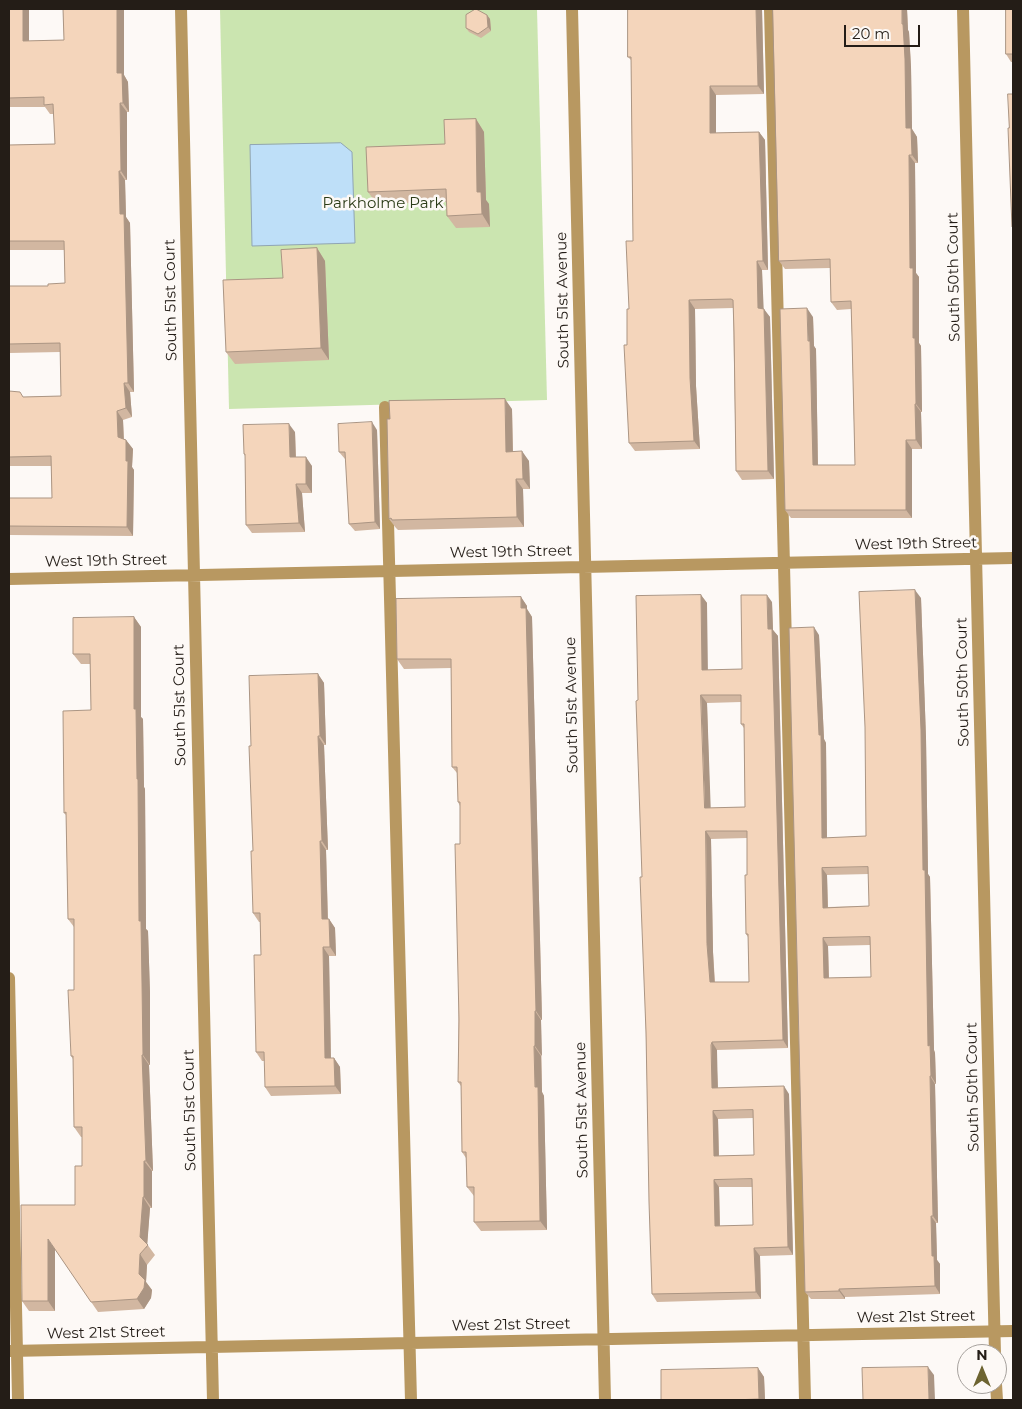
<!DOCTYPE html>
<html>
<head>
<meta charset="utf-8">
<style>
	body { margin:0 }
	#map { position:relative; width:1022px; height:1409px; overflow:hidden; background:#fdf9f6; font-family:Montserrat,sans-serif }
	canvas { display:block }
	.frame { position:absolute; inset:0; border:10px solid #241d17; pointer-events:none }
	.north { position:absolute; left:957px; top:1344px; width:50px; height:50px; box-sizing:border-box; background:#fdf9f6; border:1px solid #a6a19d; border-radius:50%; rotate:0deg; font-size:14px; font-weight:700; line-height:20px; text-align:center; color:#241d17 }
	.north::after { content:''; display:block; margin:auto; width:18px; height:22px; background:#6d6431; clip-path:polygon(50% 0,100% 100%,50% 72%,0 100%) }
	.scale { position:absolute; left:844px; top:25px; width:76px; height:22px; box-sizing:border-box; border:2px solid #241d17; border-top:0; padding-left:6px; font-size:15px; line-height:18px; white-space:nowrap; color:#241d17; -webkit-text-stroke:4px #fdf9f6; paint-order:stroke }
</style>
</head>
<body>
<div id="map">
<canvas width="1022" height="1409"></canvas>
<div class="frame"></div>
<div class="north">N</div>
<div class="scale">20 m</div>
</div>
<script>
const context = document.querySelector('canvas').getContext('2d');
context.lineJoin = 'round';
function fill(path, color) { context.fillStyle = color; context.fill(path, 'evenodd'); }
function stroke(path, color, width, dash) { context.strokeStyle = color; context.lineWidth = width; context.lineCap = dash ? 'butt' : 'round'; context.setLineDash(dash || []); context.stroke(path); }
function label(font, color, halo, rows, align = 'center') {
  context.font = font + ' Montserrat,sans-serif'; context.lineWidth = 5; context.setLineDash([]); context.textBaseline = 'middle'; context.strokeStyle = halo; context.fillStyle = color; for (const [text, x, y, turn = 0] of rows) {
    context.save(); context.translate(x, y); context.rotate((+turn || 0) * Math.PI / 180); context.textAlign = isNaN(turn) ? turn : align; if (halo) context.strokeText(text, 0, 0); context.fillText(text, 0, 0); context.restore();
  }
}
fill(new Path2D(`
	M220,9H537L547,400L229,409Z`), '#cbe5b0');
const water = new Path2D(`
	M341,143L352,152L355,243L252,246L250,145Z`);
fill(water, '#bedff8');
stroke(water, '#90a5b4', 1);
stroke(new Path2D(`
	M181,9L213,1400
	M572,9L605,1400
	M770,9L805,1400
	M963,9L995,1354
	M385,407L411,1400
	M9,579L1013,558
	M9,978L18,1400
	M9,1351L1013,1331
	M996,1384L997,1400`), '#b89861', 12);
fill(new Path2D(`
	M9,9H124V75L128,82L129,112H127V180H125L126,217L130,223L134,392H130L132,417L123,420L124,439L126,440L133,449L132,467L134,470L133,536L10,535L9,534V526L52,498L51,466H9V391L23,397L61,396L60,352L9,353V286H48L65,283L64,250H9V145L55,144L54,114H50L45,107H9ZM29,9H63L64,40L29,41Z
	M762,9L764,94L716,95L715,98L716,133L759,132L765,140L768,270H762L763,309L770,317L774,479L742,480L736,471L733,308L695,309L696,386L700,449L635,451L629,443L627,345L633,241L631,60L628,57Z
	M773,9H907L908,30L909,32L911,67L912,129L917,137L918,163H915L916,273L919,277V343L921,346L922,412H921L922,449H912V518H791L785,510L813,317L814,346L816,349L818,465H855L852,337L851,309L837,310L831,302L830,268L785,269L779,261Z
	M1013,9V62H1011L1006,54Z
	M487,15L490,19L491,31L481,38L469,32L466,28Z
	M476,119L484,132L486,200L489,204L490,227L456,228L447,216V202L377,204L368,192L445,144Z
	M317,248L325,261L329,360L235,364L226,352Z
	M512,409L513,452L529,461L530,489H523L524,527L398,530L396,528L389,519Z
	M377,430L380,529L355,531L349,524L346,459H345L339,452Z
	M295,432L296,457L312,466V493H302L305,532L252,533L246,525L245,456L244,454Z
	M701,595L707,603V670L742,669L772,602L773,630L778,636L788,1048L717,1050L716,1053L718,1088L789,1094L793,1255L760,1256L761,1299L657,1302L652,1294L638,700ZM741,702V724L744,728L745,807L710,808L707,703ZM747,838V875L746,934L748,937L749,982H715L713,952L711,839ZM753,1118L754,1155L719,1156L718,1119ZM719,1187H753V1225L720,1226Z
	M521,597L527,606V609L532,617L542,1020H541L542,1092L544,1096L547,1230L481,1231L474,1222V1196L467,1187L466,1158L462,1152L461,1086L458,1082L460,844V806L458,802L457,773L452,767L451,668L404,669L397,659Z
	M921,598L926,738L928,874L930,877L934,1050L935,1053L936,1084H935L938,1223H936L937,1260L940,1264V1294L845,1297V1299H811L805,1292L819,635L824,739L826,743L827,838L866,836ZM869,874V906L828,907L827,875ZM870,945L871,977L829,978L828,946Z
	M134,617L141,627V717L143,719L144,787L145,789L146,929L148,931L150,993V1065H149L153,1171H152V1208H150L147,1244L155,1255L147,1265L146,1282L152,1290L151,1298L144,1309L98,1312L55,1249V1311H29L22,1301L75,1205L82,1166V1137H81L74,1127L73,1059L71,1056L74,990V927L68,919L66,815L64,813L91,710L90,664H81L73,654Z
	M318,674L324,683L326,745H324L328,850H326L328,919H329L335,928L336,956H329L331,1058H334L340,1067L341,1094L271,1096L265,1087V1061H262L256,1052L261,955L260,922H259L253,913V851L251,746Z
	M758,1368L764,1377L765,1400H661Z`), '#d2b7a1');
fill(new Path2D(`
	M23,9H29V50L23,41Z
	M117,9H124V75L128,82L129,112L123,103L117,73Z
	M756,9H762L764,94L758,86Z
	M902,9H907L908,30L909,32L911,67L912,129L917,137L918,163L912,155L906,128Z
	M487,15L490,19L491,31L488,27Z
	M710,86L716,95V141L710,133Z
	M120,103L127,112V180L121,171Z
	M476,119L484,132L486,200L489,204L490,227L482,214L477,192Z
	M759,132L765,140L768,270L763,261Z
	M909,155L915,163L916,273L919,277V343L921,346L922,412L916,404L910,268Z
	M119,171L125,180L126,217L130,223L134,392L128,383L120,214Z
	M317,248L325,261L329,360L321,348Z
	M757,261L762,270L764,316L758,308Z
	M689,300L695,309L696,386L700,449L694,441L690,378Z
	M807,308L813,317L814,346L816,349L818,473L813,465Z
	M764,309L770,317L774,479L768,471Z
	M124,383L130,392L132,417L126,408Z
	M505,399L512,409L513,462L506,452Z
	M915,404L921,412L922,449L916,440Z
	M117,411L123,420L124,446L118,437Z
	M372,422L377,430L380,529L375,522Z
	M289,424L295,432L296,466L290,457Z
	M126,440L133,449L132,467L134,470L133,536L127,527L126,461Z
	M906,440L912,449V518L906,510Z
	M522,451L529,461L530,489L523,479Z
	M306,457L312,466V493L306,484Z
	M516,479L523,489L524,527L517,517Z
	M296,484L302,493L305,532L299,523Z
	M915,590L921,598L926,738L928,874L930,877L934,1050L935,1053L936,1084L931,1076L928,1046Z
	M701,595L707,603L708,677L702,670Z
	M767,595L772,602L773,630L778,636L788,1048L783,1040Z
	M521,597L527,606V609L532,617L542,1020L536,1011Z
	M134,617L141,627V717L143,719L144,787L145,789L146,929L148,931L150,993V1065L143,1055L139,921L137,779L134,709Z
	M814,627L819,635L824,739L826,743L827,845L822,838Z
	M318,674L324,683L326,745L320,736Z
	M701,695L707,703L711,816L705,808Z
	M318,736L324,745L328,850L322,841Z
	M706,831L711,839L713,952L715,990L710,982L707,944Z
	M320,841L326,850L328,928L322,919Z
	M822,868L827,875L828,915L823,908Z
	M329,919L335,928L336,956L330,947Z
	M823,938L828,946L829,985L824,978Z
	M323,947L329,956L331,1067L325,1058Z
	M535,1011L541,1020L542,1056L535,1046Z
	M712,1042L717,1050L718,1095L712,1088Z
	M534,1046L541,1056L542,1092L544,1096L547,1230L540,1221Z
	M142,1055L149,1065L153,1171L146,1161Z
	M334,1058L340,1067L341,1094L335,1086Z
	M930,1076L935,1084L938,1223L933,1216Z
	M784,1086L789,1094L793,1255L788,1247Z
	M713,1111L718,1119L719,1164L714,1156Z
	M144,1161L152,1171V1208L144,1197Z
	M714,1180L719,1187L720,1233L715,1226Z
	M143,1197L150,1208L147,1248L140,1237Z
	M931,1216L936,1223L937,1260L940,1264V1294L935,1286L932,1256Z
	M48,1239L55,1249V1311L48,1301Z
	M754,1248L760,1256L761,1299L756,1292Z
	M140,1254L147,1265L146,1282L152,1290L151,1298L144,1309L137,1299Z
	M839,1289L845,1297V1299L839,1291Z
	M928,1367L934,1375L935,1400H929Z
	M758,1368L764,1377L765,1400H760L759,1399Z`), '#ab9583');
const building = new Path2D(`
	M9,9H23V41L64,40L63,9H117V73H122L123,103H120L121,171H119L120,214H124L128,383H124L126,408L117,411L118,437L126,440V461H128L127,527L9,526V498H52L51,456L9,457V391L20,392L23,397L61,396L60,343L9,344V286H48V284L65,283L64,241H9V145L55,144L53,104L44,105V97L9,98Z
	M476,9L487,15L488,27L478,34L466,28V15Z
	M628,9H756L758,86H710V133L759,132L763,261H757L758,308L764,309L768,471H736L734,332L733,300L731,299L689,300L690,378L694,441L629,443L624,345H627V309H629L626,241H633L631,57H628Z
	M773,9H902V24H903L905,59L906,128H911L912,155H909L910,268H913V338H915L916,404H915L916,440H906V510H785L780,309L807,308L808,341H810L813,465H855L852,337L851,301L831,302L830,259L779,261Z
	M1006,9H1013V54H1006Z
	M1008,94H1013V227H1012L1008,128H1009Z
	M476,119L477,192H481L482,214L447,216L446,189L368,192L366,147L445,144L444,120Z
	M317,248L321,348L226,352L223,280L283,278L281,250Z
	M505,399L506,452L522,451L523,479H516L517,517L392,520L391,518L389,519L387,419H390L389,401Z
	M372,422L375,522L349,524L345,452H339L338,424Z
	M289,424L290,457H306V484H296L299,523L246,525L245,454H244L243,425Z
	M915,590L921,730L923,870H925L928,1046L930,1045L931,1076H930L933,1216H931L932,1256H934L935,1286L839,1289V1291L805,1292L789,628L814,627L819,735H821L822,838L866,836L865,727L859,592ZM868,867L869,906L823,908L822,868ZM870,937L871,977L824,978L823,938Z
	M701,595L702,670L742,669L741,595H767L768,629H772L783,1040L712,1042L711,1045L712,1088L784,1086L788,1247L754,1248L756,1292L652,1294L649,1202L646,1032L640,877H642L636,701L638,700L636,596ZM701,695H741V724H744L745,807L705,808ZM706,831H747V875H745L746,934H748L749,982H710L707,944ZM753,1110L754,1155L714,1156L713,1111ZM752,1179L753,1225L715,1226L714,1180Z
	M521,597V608H526L536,1011H535V1046H534L535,1087H538L540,1221L474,1222V1187H467L466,1152H462L461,1082H458L459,1020L455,844H460V802H458L457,767H452L451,659H397L396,599Z
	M134,617V709H136L137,779H138L139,921H141L142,983L143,1055H142L146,1161H144V1197H143L140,1237L148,1245L140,1254L139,1274L145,1280L144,1288L137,1299L91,1302L48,1239V1301H22L21,1205H75V1166H82V1127H74L73,1056H71L68,990H74V919H68L66,812L64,813L63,711L91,710L90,654H73V618Z
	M318,674L320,736H318L322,841H320L322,919H329L330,947H323L325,1058H334L335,1086L265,1087L264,1052H256L254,955H261L260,913H253L251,851H253L250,773L249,746H251L249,676Z
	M928,1367L929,1400H863L862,1368Z
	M758,1368L759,1399L732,1400H661V1370Z`);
fill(building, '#f4d5bb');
stroke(building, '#ab9583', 1);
label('15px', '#2b3b17', '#fdf9f6', [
	["Parkholme Park",383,204]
]);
label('15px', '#241d17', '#fdf9f6', [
	["South 50th Court",954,277,-91],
	["South 51st Court",171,300,-91],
	["South 51st Avenue",563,300,-91],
	["West 19th Street",916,544,-1],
	["West 19th Street",511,552,-1],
	["West 19th Street",106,561,-1],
	["South 50th Court",963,682,-91],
	["South 51st Court",180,705,-91],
	["South 51st Avenue",572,705,-91],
	["South 50th Court",973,1087,-91],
	["South 51st Court",190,1110,-91],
	["South 51st Avenue",582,1110,-91],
	["West 21st Street",916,1317,-1],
	["West 21st Street",511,1325,-1],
	["West 21st Street",106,1333,-1]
]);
</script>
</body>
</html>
